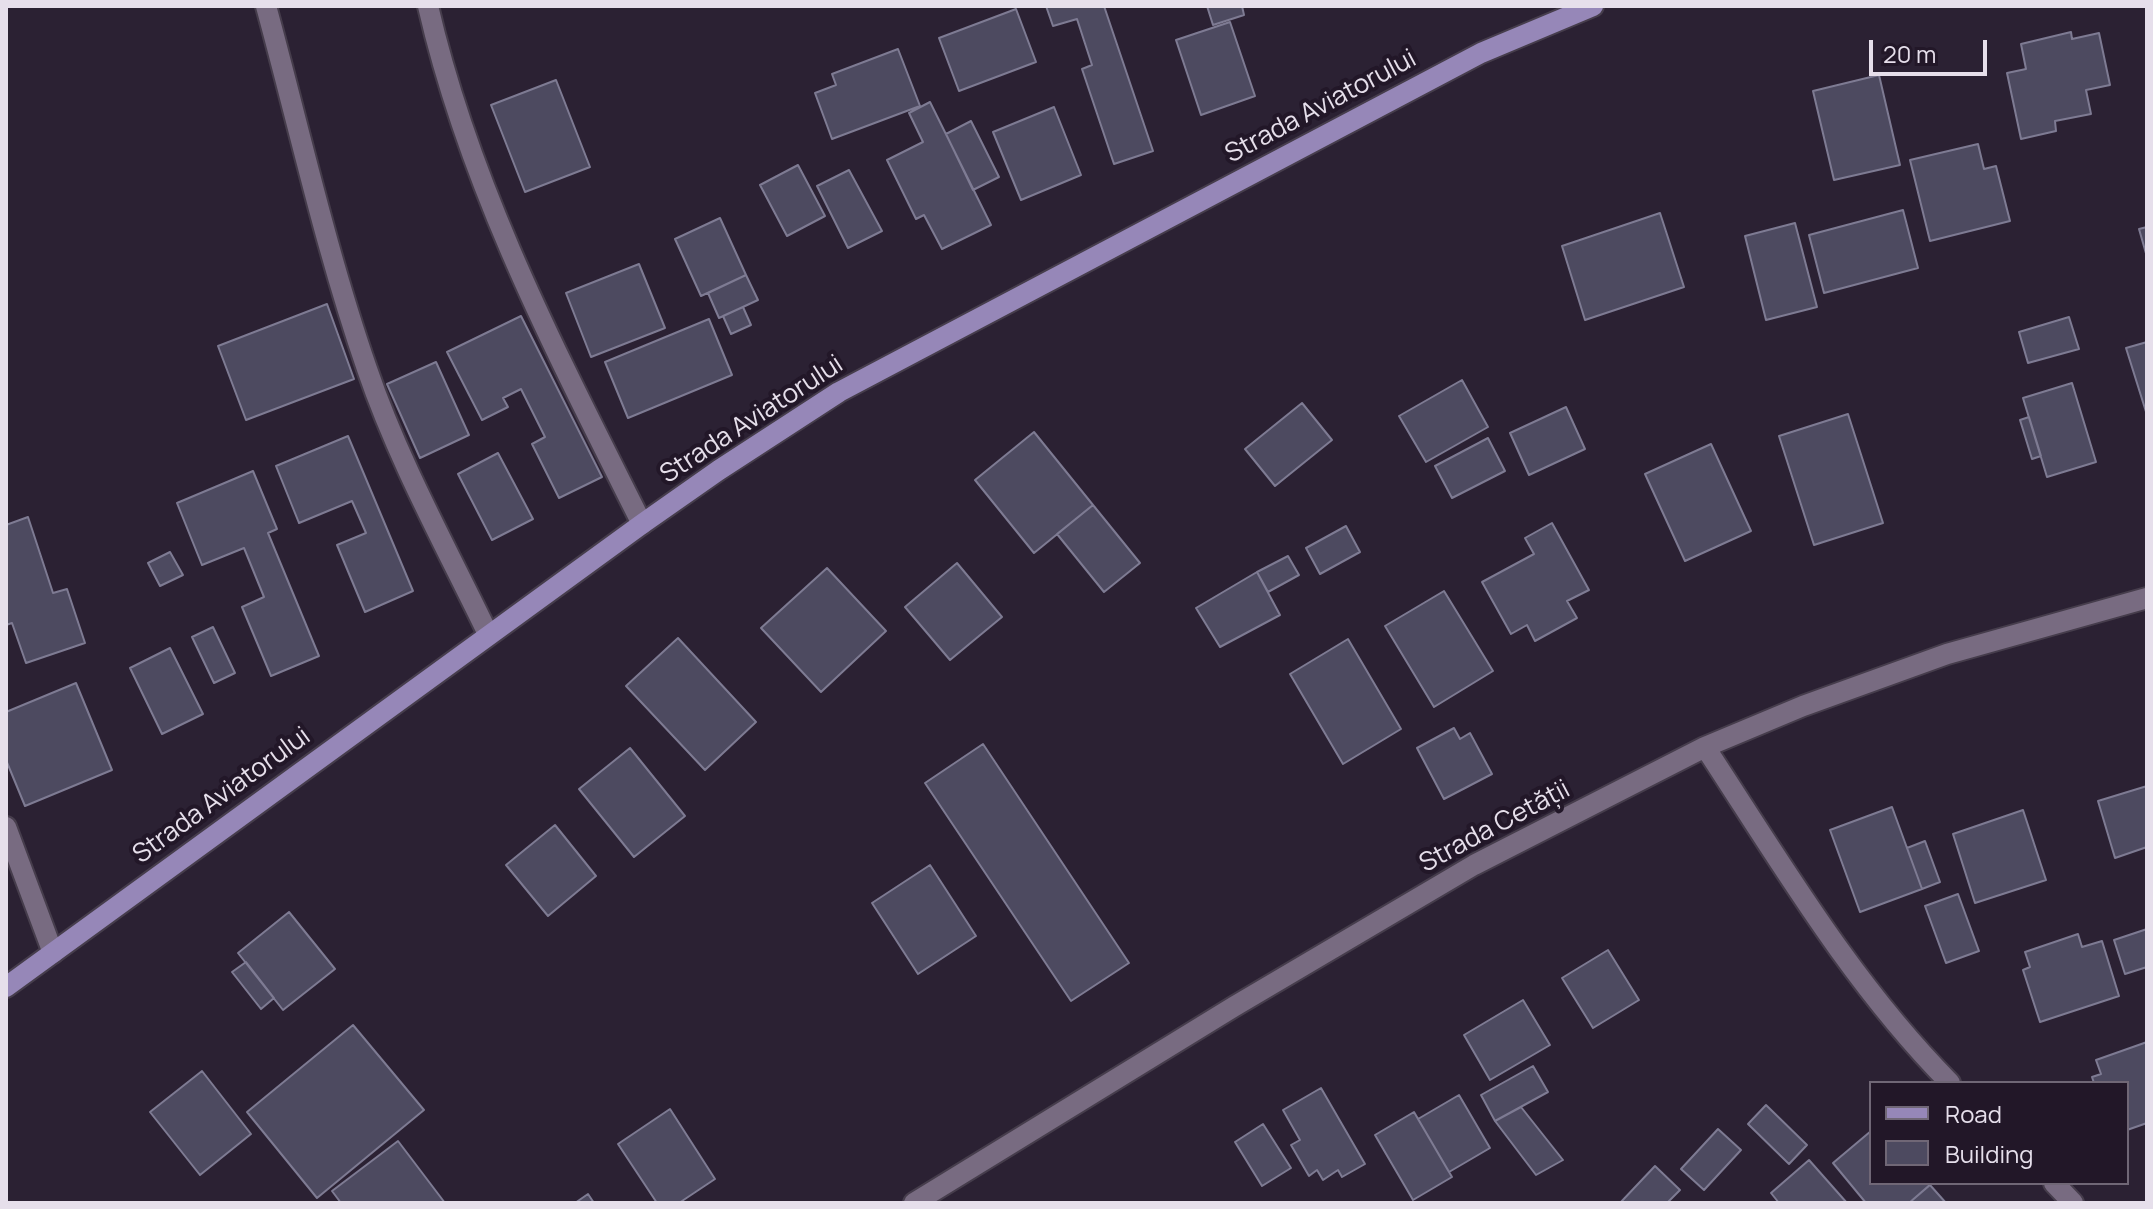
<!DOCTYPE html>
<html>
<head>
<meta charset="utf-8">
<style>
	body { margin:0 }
	#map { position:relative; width:2153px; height:1209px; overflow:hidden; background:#2b2133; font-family:Manrope,sans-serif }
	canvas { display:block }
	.frame { position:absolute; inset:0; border:8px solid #e6dfeb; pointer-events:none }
	.legend { position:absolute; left:1869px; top:1081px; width:260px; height:104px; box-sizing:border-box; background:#221728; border:2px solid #706776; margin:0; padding:10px 14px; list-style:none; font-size:24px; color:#e6dfeb }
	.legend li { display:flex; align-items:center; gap:16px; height:40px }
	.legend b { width:40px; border:2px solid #706776 }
	.scale { position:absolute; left:1869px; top:40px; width:118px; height:36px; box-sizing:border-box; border:4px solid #e6dfeb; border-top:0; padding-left:10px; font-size:24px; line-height:28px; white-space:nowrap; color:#e6dfeb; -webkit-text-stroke:6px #221728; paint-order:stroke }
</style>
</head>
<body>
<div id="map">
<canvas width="2153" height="1209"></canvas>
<div class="frame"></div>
<ul class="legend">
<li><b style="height:10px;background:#9687b8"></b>Road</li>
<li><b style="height:22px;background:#4d4a60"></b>Building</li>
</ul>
<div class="scale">20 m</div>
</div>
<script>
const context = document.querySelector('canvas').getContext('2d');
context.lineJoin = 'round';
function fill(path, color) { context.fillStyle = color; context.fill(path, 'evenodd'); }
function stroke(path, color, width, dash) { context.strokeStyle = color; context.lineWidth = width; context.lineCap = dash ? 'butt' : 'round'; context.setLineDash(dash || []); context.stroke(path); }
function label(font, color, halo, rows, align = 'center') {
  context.font = font + ' Manrope,sans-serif'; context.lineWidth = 8; context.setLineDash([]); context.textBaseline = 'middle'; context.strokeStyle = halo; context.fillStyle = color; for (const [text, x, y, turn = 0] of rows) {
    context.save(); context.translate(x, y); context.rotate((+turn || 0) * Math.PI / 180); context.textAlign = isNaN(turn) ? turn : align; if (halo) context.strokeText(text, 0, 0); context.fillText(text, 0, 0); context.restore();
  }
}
const building = new Path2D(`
	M1046,6H1104L1153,151L1114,164L1082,69L1092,65L1077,19L1053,26Z
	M1207,6H1242L1244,15L1213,25Z
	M1016,9L1036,62L959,91L939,38Z
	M1230,22L1255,96L1201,115L1176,40Z
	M2071,32L2072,39L2099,33L2110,85L2086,90L2091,114L2055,121L2056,131L2021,139L2007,73L2026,69L2021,44Z
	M898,49L920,106L832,139L815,93L836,85L832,74Z
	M1879,75L1900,165L1834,180L1813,91Z
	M556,80L590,167L525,192L491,105Z
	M930,102L991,225L942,249L924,215L916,219L887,160L923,142L909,113Z
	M1054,107L1081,175L1021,200L993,132Z
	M971,121L999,177L973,190L946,134Z
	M1978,144L1984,169L1996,166L2010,221L1930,241L1910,160Z
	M798,165L825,216L787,236L760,185Z
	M849,170L882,231L848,248L817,186Z
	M1903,210L1918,268L1824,293L1809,235Z
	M1660,213L1684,287L1585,320L1562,246Z
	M720,218L746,275L701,296L675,239Z
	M1795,223L1817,307L1766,320L1745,236Z
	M2147,227V257L2139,229Z
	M639,264L665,328L591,357L566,293Z
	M746,275L758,300L719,318L708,293Z
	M327,304L354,379L246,420L218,346Z
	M743,307L751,325L731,334L723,316Z
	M521,316L602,477L559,498L532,444L545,437L521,389L503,398L508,407L482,420L447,352Z
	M2069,317L2079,349L2028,363L2019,332Z
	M709,319L732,375L628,418L605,362Z
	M2147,342V415L2126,348Z
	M436,362L469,435L420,458L387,384Z
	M1462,380L1488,427L1426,462L1399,416Z
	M2072,383L2096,462L2047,477L2023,398Z
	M1302,403L1332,440L1275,486L1245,449Z
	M1566,407L1585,449L1529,475L1510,433Z
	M1848,414L1883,523L1814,545L1779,436Z
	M2029,417L2041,456L2032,459L2020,420Z
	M1034,432L1093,505L1034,553L975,480Z
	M348,436L413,591L365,612L337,545L366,533L352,501L299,523L276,466Z
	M1488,438L1505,471L1452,498L1435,466Z
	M1711,444L1751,531L1685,561L1645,474Z
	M498,453L533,519L492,540L458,474Z
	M253,471L277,529L268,533L319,656L271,676L242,607L264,597L244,548L202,565L177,503Z
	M1093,505L1140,563L1104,592L1057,534Z
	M28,517L53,593L67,589L85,643L26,663L12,623L6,625V525Z
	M1552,523L1589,590L1567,601L1577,618L1535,641L1527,625L1511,634L1482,582L1534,554L1525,538Z
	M1346,526L1360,552L1320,574L1306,548Z
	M170,552L183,575L160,586L148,563Z
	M1288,556L1299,575L1268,592L1257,572Z
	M957,563L1002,617L950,660L905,607Z
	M827,568L886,631L821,692L761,628Z
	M1257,572L1280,615L1220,647L1196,608Z
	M1444,591L1493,671L1434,707L1385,626Z
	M213,627L235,673L214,683L192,637Z
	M678,638L756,722L705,770L626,686Z
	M1348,639L1401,729L1343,764L1290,674Z
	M170,648L203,714L162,734L130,668Z
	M76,683L112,770L25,806L6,760V712Z
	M1454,728L1460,739L1470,733L1492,774L1444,799L1417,748Z
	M983,744L1129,963L1071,1001L925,783Z
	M630,748L685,816L634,857L579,789Z
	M2147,786V847L2115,858L2098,801Z
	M1892,807L1922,889L1860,912L1830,830Z
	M2023,810L2046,880L1975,903L1953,834Z
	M555,825L596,876L548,916L506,865Z
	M1925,841L1940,882L1922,889L1907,848Z
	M930,865L976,936L918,974L872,903Z
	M1958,894L1979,951L1946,963L1925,906Z
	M289,912L335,969L283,1010L238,953Z
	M2147,929V967L2125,974L2114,940Z
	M2078,934L2082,947L2102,941L2119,996L2040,1022L2023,970L2030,967L2025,952Z
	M1608,950L1639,1000L1593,1028L1562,978Z
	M246,962L274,998L261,1009L232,972Z
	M1523,1000L1550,1045L1490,1080L1464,1035Z
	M353,1025L424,1110L317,1198L247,1112Z
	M2147,1042V1123L2127,1130V1083H2094L2092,1077L2101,1074L2096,1060Z
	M1533,1066L1548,1092L1495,1121L1481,1095Z
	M202,1071L251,1134L200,1175L150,1112Z
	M1321,1088L1365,1164L1342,1177L1338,1170L1323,1180L1317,1170L1309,1176L1291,1145L1300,1140L1283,1110Z
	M1459,1095L1490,1148L1449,1172L1418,1119Z
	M1766,1105L1807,1145L1789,1164L1748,1124Z
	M1521,1107L1563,1160L1536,1175L1495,1121Z
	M670,1109L715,1179L679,1203H657L618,1144Z
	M1414,1112L1452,1177L1413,1200L1375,1135Z
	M1263,1124L1291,1168L1262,1186L1235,1142Z
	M1718,1129L1741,1150L1704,1190L1681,1169Z
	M1871,1131V1183H1932L1909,1203H1866L1833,1163Z
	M398,1141L445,1203H341L332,1191Z
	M1809,1160L1847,1203H1779L1771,1193Z
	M1655,1166L1680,1190L1667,1203H1620Z
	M1930,1185L1946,1203H1909Z
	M588,1194L594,1203H575Z`);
fill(building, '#4d4a60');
stroke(building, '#7e7b93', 2);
const minor = new Path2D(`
	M266,6C299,127 326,251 367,369C398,460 446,547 488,634
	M428,6C470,189 558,356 642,524
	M1705,747C1781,863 1852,984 1950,1083
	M6,827L53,953
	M2054,1183L2073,1203
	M914,1203L1235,1006L1474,865L1705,747L1803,706L1947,654L2147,598`);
const primary = new Path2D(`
	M6,987L642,524L719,470L839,392L1481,53L1593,6`);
stroke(minor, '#463d4c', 24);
stroke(primary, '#463d4c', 24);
stroke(minor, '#786b81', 20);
stroke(primary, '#9687b8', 20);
label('26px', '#e6dfeb', '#221728', [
	["Strada Aviatorului",1321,107,-28],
	["Strada Aviatorului",752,420,-33],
	["Strada Aviatorului",222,796,-36],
	["Strada Cetății",1495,827,-28]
]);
</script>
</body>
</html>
